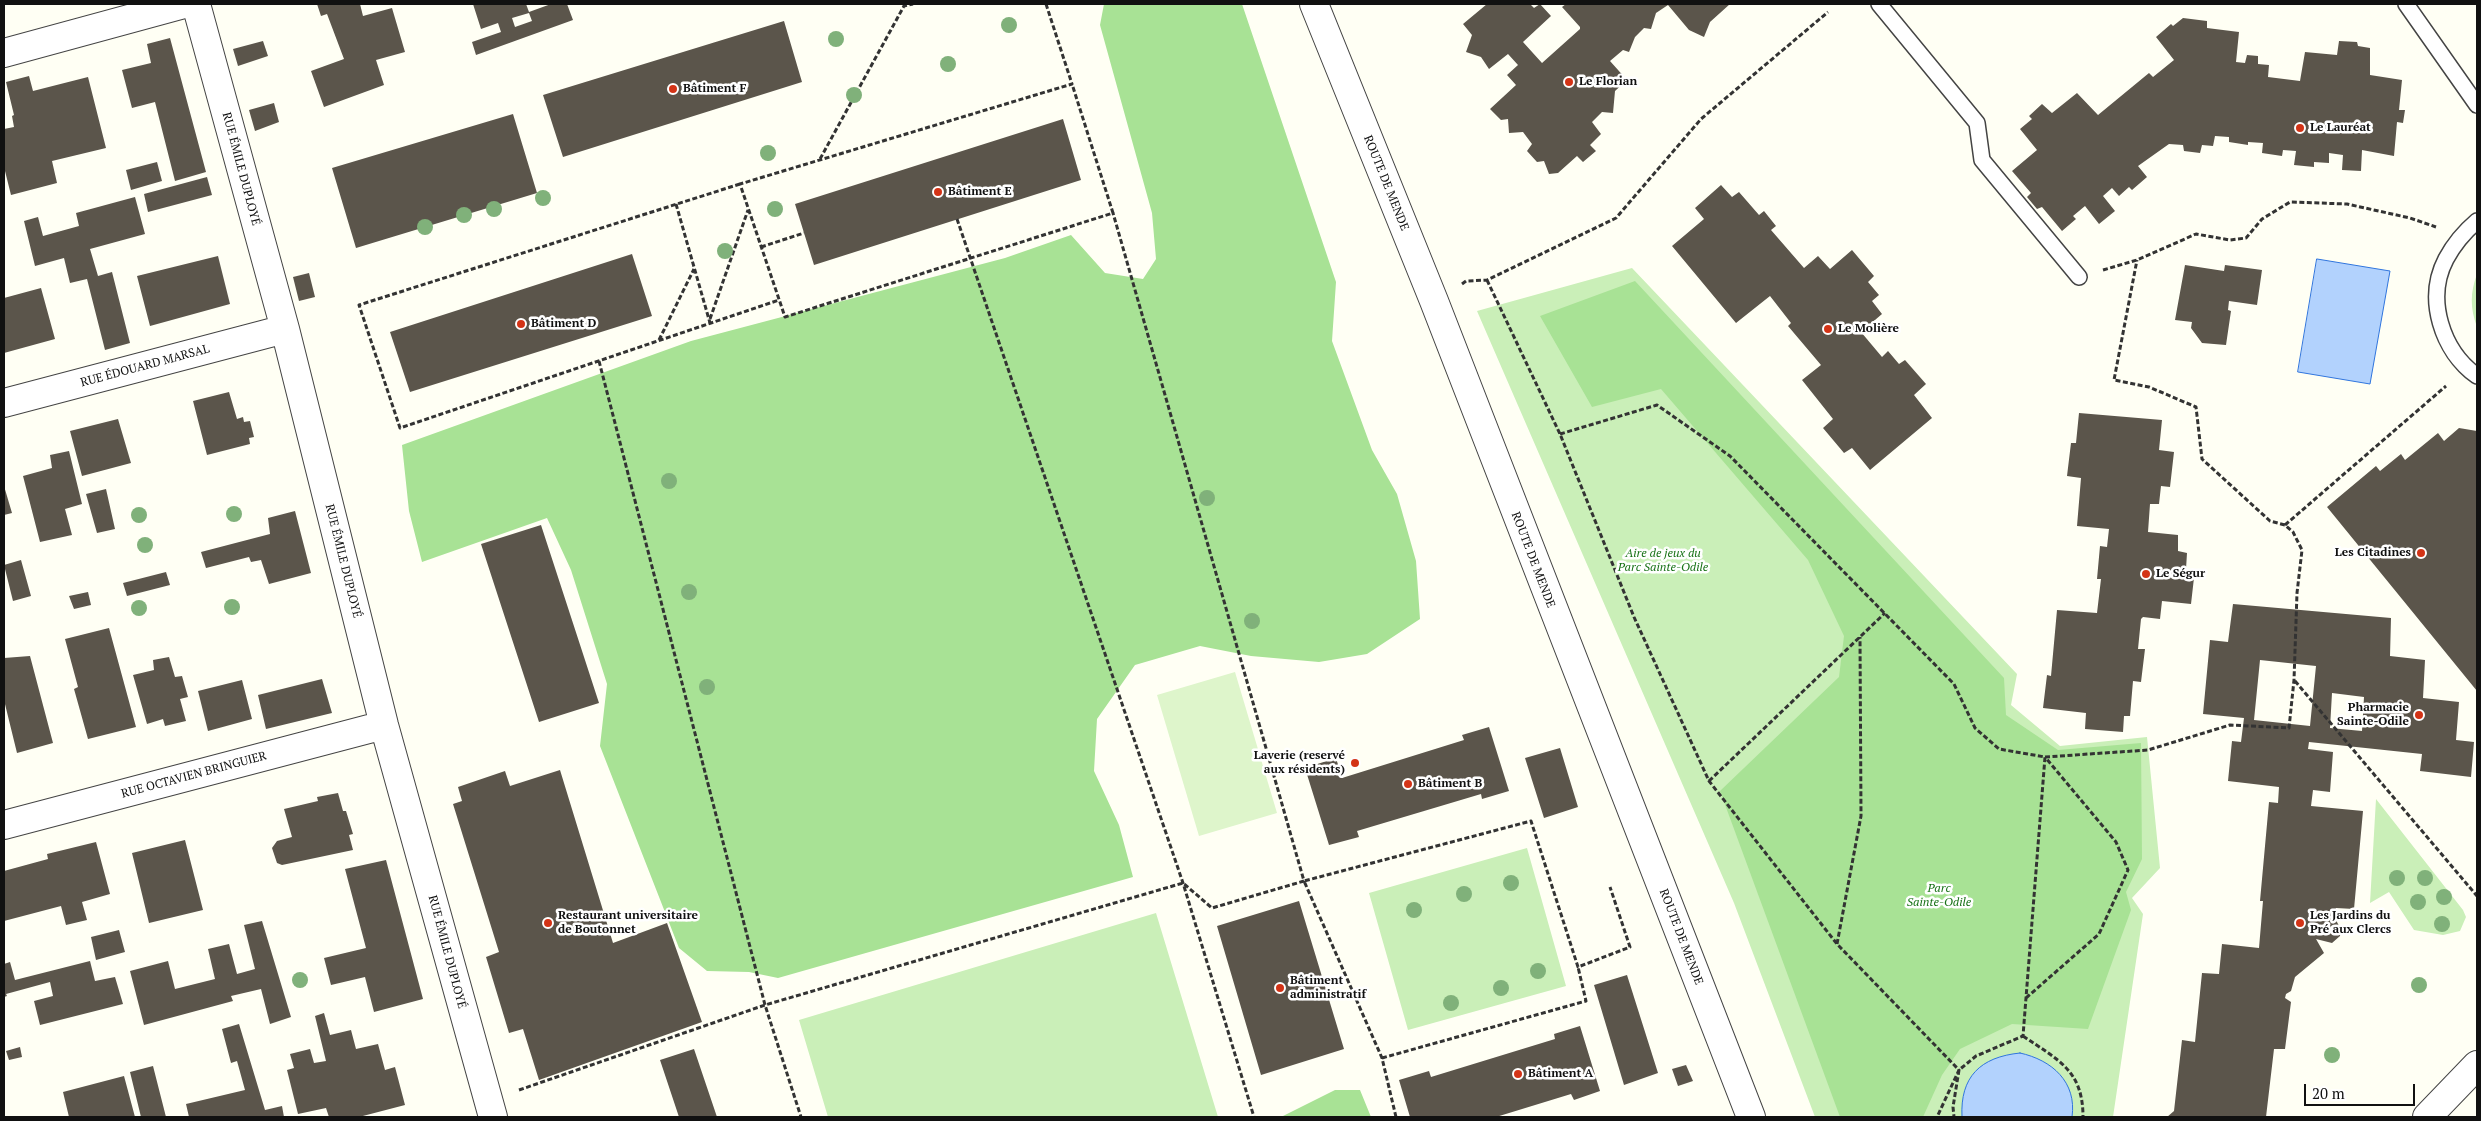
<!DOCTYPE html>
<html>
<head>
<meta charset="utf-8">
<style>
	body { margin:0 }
	#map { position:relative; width:2481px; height:1121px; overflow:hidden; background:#fffff4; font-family:"PT Serif",serif }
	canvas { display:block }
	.frame { position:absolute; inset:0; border:5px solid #111; pointer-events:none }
	.scale { position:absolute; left:2304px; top:1084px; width:111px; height:22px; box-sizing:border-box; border:2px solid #111; border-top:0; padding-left:6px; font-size:15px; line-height:18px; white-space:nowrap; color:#111; -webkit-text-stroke:4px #fff; paint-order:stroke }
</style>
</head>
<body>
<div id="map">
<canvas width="2481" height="1121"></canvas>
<div class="frame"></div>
<div class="scale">20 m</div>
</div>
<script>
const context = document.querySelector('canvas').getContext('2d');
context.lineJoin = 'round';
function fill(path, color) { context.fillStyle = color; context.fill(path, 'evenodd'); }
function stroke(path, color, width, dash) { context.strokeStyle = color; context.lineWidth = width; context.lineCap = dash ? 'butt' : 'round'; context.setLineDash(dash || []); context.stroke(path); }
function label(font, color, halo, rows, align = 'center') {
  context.font = font + ' "PT Serif",serif'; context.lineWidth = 5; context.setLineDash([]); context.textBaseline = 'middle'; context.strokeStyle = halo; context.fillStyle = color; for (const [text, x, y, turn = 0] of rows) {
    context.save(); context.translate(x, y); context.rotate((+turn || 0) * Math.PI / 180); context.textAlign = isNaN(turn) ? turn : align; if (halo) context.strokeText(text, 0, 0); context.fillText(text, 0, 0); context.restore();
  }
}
fill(new Path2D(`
	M1632,268L2017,674L2011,705L2060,746L2147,737L2160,868L2132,898L2143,914L2113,1117H1815L1734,903L1477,311Z
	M2477,274V327C2470,308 2470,293 2477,274Z
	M2376,799L2463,910L2466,917L2460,931L2443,935L2414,930L2389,892L2370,903Z
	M1527,848L1566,986L1408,1030L1369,893Z
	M1156,913L1218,1117H828L799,1020Z`), '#caefb8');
fill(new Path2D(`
	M1104,4H1242L1336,282L1332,341L1372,450L1397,494L1416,561L1420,619L1367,654L1319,662L1251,656L1200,646L1135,665L1097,719L1094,771L1119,825L1133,877L778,978L749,972L707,971L679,948L600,746L607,684L571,570L547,518L422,562L409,511L402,445L691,341L1005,258L1071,235L1105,273L1143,279L1156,259L1152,213L1100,25Z
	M1635,281L2004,678L2006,715L2058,750L2141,743L2142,859L2126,892L2131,910L2088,1029L2012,1024L1960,1049L1942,1075L1923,1117H1840L1720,791L1839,677L1844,636L1808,560L1661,389L1592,407L1540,316Z
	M1335,1090H1360L1371,1117H1281Z`), '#a8e295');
fill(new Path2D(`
	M1235,672L1277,813L1199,836L1157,695Z`), '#def5cb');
const water = new Path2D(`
	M2317,259L2390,271L2370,384L2298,372Z
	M2020,1053C2052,1060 2077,1082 2072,1117H1962C1960,1077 1980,1057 2020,1053Z`);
fill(water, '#b2d2fd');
stroke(water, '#3075dd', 1);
fill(new Path2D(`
	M317,4H360L363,16L392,8L405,52L376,60L384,85L324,107L311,71L344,59L327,14L321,16Z
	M473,4H526L529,12L551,4H567L573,20L476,55L472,42L501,32L498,23L481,29ZM529,13L532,21L515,27L512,18Z
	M1487,4H1530L1534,8L1540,4L1551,16L1523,42L1542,63L1580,29V27L1562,7L1566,4H1730L1710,22L1704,37L1689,30L1668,5L1656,13L1651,29L1644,28L1635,37L1629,52L1623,50L1610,61L1627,80L1615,91L1613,113L1602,112L1592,122L1601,134L1590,145L1596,151L1583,162L1577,156L1558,173L1549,174L1544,161L1537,162L1527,151L1532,144L1523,132L1509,133L1508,119L1501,120L1490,109L1516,85L1507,75L1518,65L1508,54L1489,69L1481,57L1466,52L1472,35L1463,24Z
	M2183,18L2207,21V28L2239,32L2236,62L2245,63L2247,55L2258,56V64L2269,65L2268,77L2300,81L2305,52L2337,55L2339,41L2357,42L2358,46L2370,48V75L2402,80L2399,110H2405L2403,123L2397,122L2394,156L2362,150L2361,171L2342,170L2343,155L2329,153V163L2314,162V167L2294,165L2296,151L2283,150L2282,156L2262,153L2263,143L2248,142V145L2229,142V137L2215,136L2213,146L2202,145L2200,153L2184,151L2183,145L2169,144L2138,166L2147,177L2132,190L2129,187L2119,196L2112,188L2103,196L2115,211L2099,224L2085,206L2073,216L2076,219L2062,231L2042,207L2037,209L2027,197L2031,193L2012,171L2037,150L2020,129L2032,119L2029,116L2042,104L2052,113L2077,93L2098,115L2149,73L2153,77L2174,60L2156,37L2171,24L2173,26Z
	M784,21L802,82L563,157L543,95Z
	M170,38L206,172L175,181L155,102L132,108L122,70L151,63L147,44Z
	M263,41L268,56L238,66L233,49Z
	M29,76L33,91L88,77L106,148L52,161L57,183L11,195L4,167V129L14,127L12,116L14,115L6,82Z
	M274,103L279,122L255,131L249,110Z
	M513,114L537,193L356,248L332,168Z
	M1063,119L1081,180L814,265L795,204Z
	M157,162L162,181L131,190L126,170Z
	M207,177L212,195L148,212L144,194Z
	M1721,185L1732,197L1739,192L1759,215L1764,211L1776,226L1771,230L1804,268L1818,256L1830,269L1852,250L1874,276L1868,282L1879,295L1872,301L1882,314L1861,332L1882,357L1888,351L1899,364L1905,360L1926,384L1914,395L1932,418L1870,470L1852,448L1844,453L1823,428L1833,419L1802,380L1821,365L1788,326L1791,323L1770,296L1736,323L1672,246L1704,219L1695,208Z
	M135,197L145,234L90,249L98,276L112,272L130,343L105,350L87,279L70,283L64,258L35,266L24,221L38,217L43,236L79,226L76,213Z
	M632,254L652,316L410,392L390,332Z
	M218,256L230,304L150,326L137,276Z
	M2185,265L2224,271L2225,265L2262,270L2257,305L2229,301L2228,310L2231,311L2226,345L2202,343L2191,328L2192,322L2175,320Z
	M309,273L315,297L299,301L293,277Z
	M41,288L55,339L4,353V298Z
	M229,392L237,419L243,417L244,422L250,421L254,437L249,438L250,444L207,455L193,401Z
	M2079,413L2162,420L2159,450L2174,452L2170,487L2161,486L2159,504H2150L2148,532L2178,535V551L2187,553L2186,569H2195L2191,604L2162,601L2160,619L2143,617L2141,619L2138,649H2145L2141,682L2133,681L2130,716H2124L2123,732L2085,729L2086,713L2043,708L2047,675L2051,676L2057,610L2097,613L2101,579H2097L2100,546L2107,547L2109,529L2077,526L2081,478L2067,476L2071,443H2076Z
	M118,419L131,463L82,476L70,431Z
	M2459,428L2477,431V691L2327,507L2376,466L2380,471L2401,454L2405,460L2438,433L2444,441Z
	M69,451L82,504L65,509L72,535L40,542L23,476L52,468L50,455Z
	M4,486L12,513L4,515Z
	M106,489L115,529L97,533L86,494Z
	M295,511L311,573L269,584L261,560L251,562L249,557L206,568L201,552L270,534L268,518Z
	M541,525L599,703L539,722L481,544Z
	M21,560L31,596L13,601L4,565Z
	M166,572L170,585L127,596L123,583Z
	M88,592L91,605L74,609L69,596Z
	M2233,604L2391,618L2390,656L2425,660L2423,698L2459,702L2456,740L2474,742L2471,777L2420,771L2422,754L2309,742L2308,749L2333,752L2330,792L2313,790L2311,806L2363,811L2354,909L2336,908L2334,916L2341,930L2340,936L2332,943L2316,939L2324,953L2295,977L2291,991L2286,994L2285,998L2291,1002L2285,1049H2274L2266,1117H2167L2174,1111L2182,1040L2195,1042L2202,973L2219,974L2222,944L2259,948L2263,901H2260L2269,802L2278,803L2279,787L2228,781L2232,741L2241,742L2244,718L2203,714L2210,640L2228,642ZM2260,660L2316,666L2310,726L2254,720ZM2332,693L2364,697L2362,731L2330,728Z
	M109,628L136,727L88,739L74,689L78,687L65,639Z
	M30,656L53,743L17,753L4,700V658Z
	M169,657L175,677L182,676L188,697L180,699L186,721L165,726L163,719L147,724L133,675L154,670L153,660Z
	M322,679L332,713L266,729L258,695Z
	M242,680L252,719L208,731L198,691Z
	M1489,727L1509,791L1482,799L1481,794L1357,831L1359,837L1329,845L1305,768L1336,758L1342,778L1464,740L1462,735Z
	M1560,748L1578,807L1544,818L1525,758Z
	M560,770L613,943L667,923L702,1022L539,1080L523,1029L509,1033L486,957L499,952L453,804L462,801L458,787L505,771L510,786Z
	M338,793L343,811H346L353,834L349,835L353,850L282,865L277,863L272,848L277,841L292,837L284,809L318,801L317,797Z
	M185,840L203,910L149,923L132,853Z
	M96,842L110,894L82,902L87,920L66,925L61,906L4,921V871L48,859L47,854Z
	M386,860L423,999L374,1012L365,977L331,985L324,958L366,948L345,869Z
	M1299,901L1344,1049L1261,1075L1217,926Z
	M262,921L291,1017L270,1024L261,989L231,996L233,1001L144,1025L130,971L168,961L175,989L215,979L208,949L229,944L237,974L255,969L244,925Z
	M119,930L125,952L96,960L91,937Z
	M90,961L95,981L115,977L123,1004L40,1025L34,1001L53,996L50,982L6,994L7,996L4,997V964L10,962L15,980Z
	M1627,975L1658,1073L1624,1085L1594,985Z
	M324,1013L330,1035L351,1030L356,1049L378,1044L385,1070L395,1067L405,1105L359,1117H329L326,1108L298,1114L287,1070L294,1068L290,1054L310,1049L314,1063L326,1061L315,1016Z
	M239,1024L265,1110L282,1106L284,1117H189L186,1104L245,1090L237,1061L231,1063L222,1029Z
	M1580,1026L1600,1091L1574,1100L1571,1094L1496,1117H1410L1399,1080L1429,1071L1431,1077L1555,1039L1554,1034Z
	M20,1047L22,1057L9,1060L6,1051Z
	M694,1049L717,1117H679L660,1060Z
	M1686,1065L1693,1081L1678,1086L1672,1069Z
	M153,1066L166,1117H141L130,1072Z
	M124,1076L135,1117H69L63,1092Z`), '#5b554b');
const service = new Path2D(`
	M1879,4L1977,123L1982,160L2079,277
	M2406,4L2477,105
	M2477,221C2464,232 2454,244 2446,259C2425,299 2442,351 2477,376`);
const minor = new Path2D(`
	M196,4L285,329L384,725L493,1117
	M4,53L184,4
	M4,403L285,329
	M4,825L384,725
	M2427,1117L2477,1065`);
const tertiary = new Path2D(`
	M1314,4L1434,301L1751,1117`);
stroke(service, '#444', 18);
stroke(minor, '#444', 30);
stroke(tertiary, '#444', 30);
stroke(new Path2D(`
	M904,4V6L913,4
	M1046,4L1072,84L740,184L785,317L1113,213L1072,84
	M820,159L904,6
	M740,184L359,305L400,428L779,300
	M676,204L710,323
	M957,219L1183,883L1254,1117
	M761,247L804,233
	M2103,270L2137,260L2196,234L2230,240L2246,238L2262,219L2290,202L2347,204L2410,218L2436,227
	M1487,280L1560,434L1634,617L1709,781L1837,944L1959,1070L1937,1117
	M1462,284L1466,281L1487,280L1616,218L1701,119L1828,12
	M710,319L748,210
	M659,340L694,269
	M599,361L765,1005L801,1117
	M1560,434L1657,405L1730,456L1954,684L1975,728L1999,749L2045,757L2023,1036L1976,1056L1959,1070L1953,1107L1954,1117
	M2285,525L2446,386
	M2295,681L2477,896
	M2045,757L2148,750L2230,725L2289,728L2294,680L2297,593L2302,550L2293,532L2285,525L2270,521L2202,459L2196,407L2149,387L2114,380L2137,260
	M1709,781L1885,613
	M1837,944L1861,816L1860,637
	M2026,998L2099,934L2128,870L2116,842L2045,757
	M2023,1036C2058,1060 2083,1070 2083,1117
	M1382,1058L1586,1001L1578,967
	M519,1090L765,1005L1183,883L1212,908L1304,881L1113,213
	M1396,1117L1382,1058L1304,881L1531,821L1578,967L1630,947L1610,887`), '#333', 3, [5, 2.5]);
stroke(service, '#fff', 15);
stroke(minor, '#fff', 28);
stroke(tertiary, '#fff', 28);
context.fillStyle = '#80b17a';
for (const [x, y] of [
	[1009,25],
	[836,39],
	[948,64],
	[854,95],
	[768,153],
	[543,198],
	[494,209],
	[775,209],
	[464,215],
	[425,227],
	[725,251],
	[669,481],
	[1207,498],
	[234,514],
	[139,515],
	[145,545],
	[689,592],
	[232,607],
	[139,608],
	[1252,621],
	[707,687],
	[2397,878],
	[2425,878],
	[1511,883],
	[1464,894],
	[2444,897],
	[2418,902],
	[1414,910],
	[2442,924],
	[1538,971],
	[300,980],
	[2419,985],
	[1501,988],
	[1451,1003],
	[2332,1055]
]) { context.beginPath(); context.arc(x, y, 8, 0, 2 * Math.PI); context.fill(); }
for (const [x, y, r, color] of [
	[1569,82,5,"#d33316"],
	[673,89,5,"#d33316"],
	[2300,128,5,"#d33316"],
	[938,192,5,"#d33316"],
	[521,324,5,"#d33316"],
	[1828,329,5,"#d33316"],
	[2421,553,5,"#d33316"],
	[2146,574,5,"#d33316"],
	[2419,715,5,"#d33316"],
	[1355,763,5,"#d33316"],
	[1408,784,5,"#d33316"],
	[548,923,5,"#d33316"],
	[2300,923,5,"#d33316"],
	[1280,988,5,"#d33316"],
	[1518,1074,5,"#d33316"]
]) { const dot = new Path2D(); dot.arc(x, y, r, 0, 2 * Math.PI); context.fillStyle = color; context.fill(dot); stroke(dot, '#fff', 2); }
label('bold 12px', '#111', '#fff', [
	["Le Florian",1579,82],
	["Bâtiment F",683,89],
	["Le Lauréat",2310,128],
	["Bâtiment E",948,192],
	["Bâtiment D",531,324],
	["Le Molière",1838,329],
	["Les Citadines",2411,553,"right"],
	["Le Ségur",2156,574],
	["Pharmacie",2409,708,"right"],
	["Sainte-Odile",2409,722,"right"],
	["Laverie (reservé",1345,756,"right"],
	["aux résidents)",1345,770,"right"],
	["Bâtiment B",1418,784],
	["Restaurant universitaire",558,916],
	["de Boutonnet",558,930],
	["Les Jardins du",2310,916],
	["Pré aux Clercs",2310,930],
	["Bâtiment",1290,981],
	["administratif",1290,995],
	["Bâtiment A",1528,1074]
], 'left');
label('12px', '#111', '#fff', [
	["RUE ÉMILE DUPLOYÉ",241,169,75],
	["ROUTE DE MENDE",1386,183,68],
	["RUE ÉDOUARD MARSAL",145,366,-15],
	["ROUTE DE MENDE",1533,560,69],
	["RUE ÉMILE DUPLOYÉ",343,561,76],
	["RUE OCTAVIEN BRINGUIER",194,775,-15],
	["ROUTE DE MENDE",1681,937,69],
	["RUE ÉMILE DUPLOYÉ",447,952,75]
]);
label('italic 12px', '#187217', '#fff', [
	["Aire de jeux du",1663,554],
	["Parc Sainte-Odile",1663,568],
	["Parc",1939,889],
	["Sainte-Odile",1939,903]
]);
</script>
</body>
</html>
